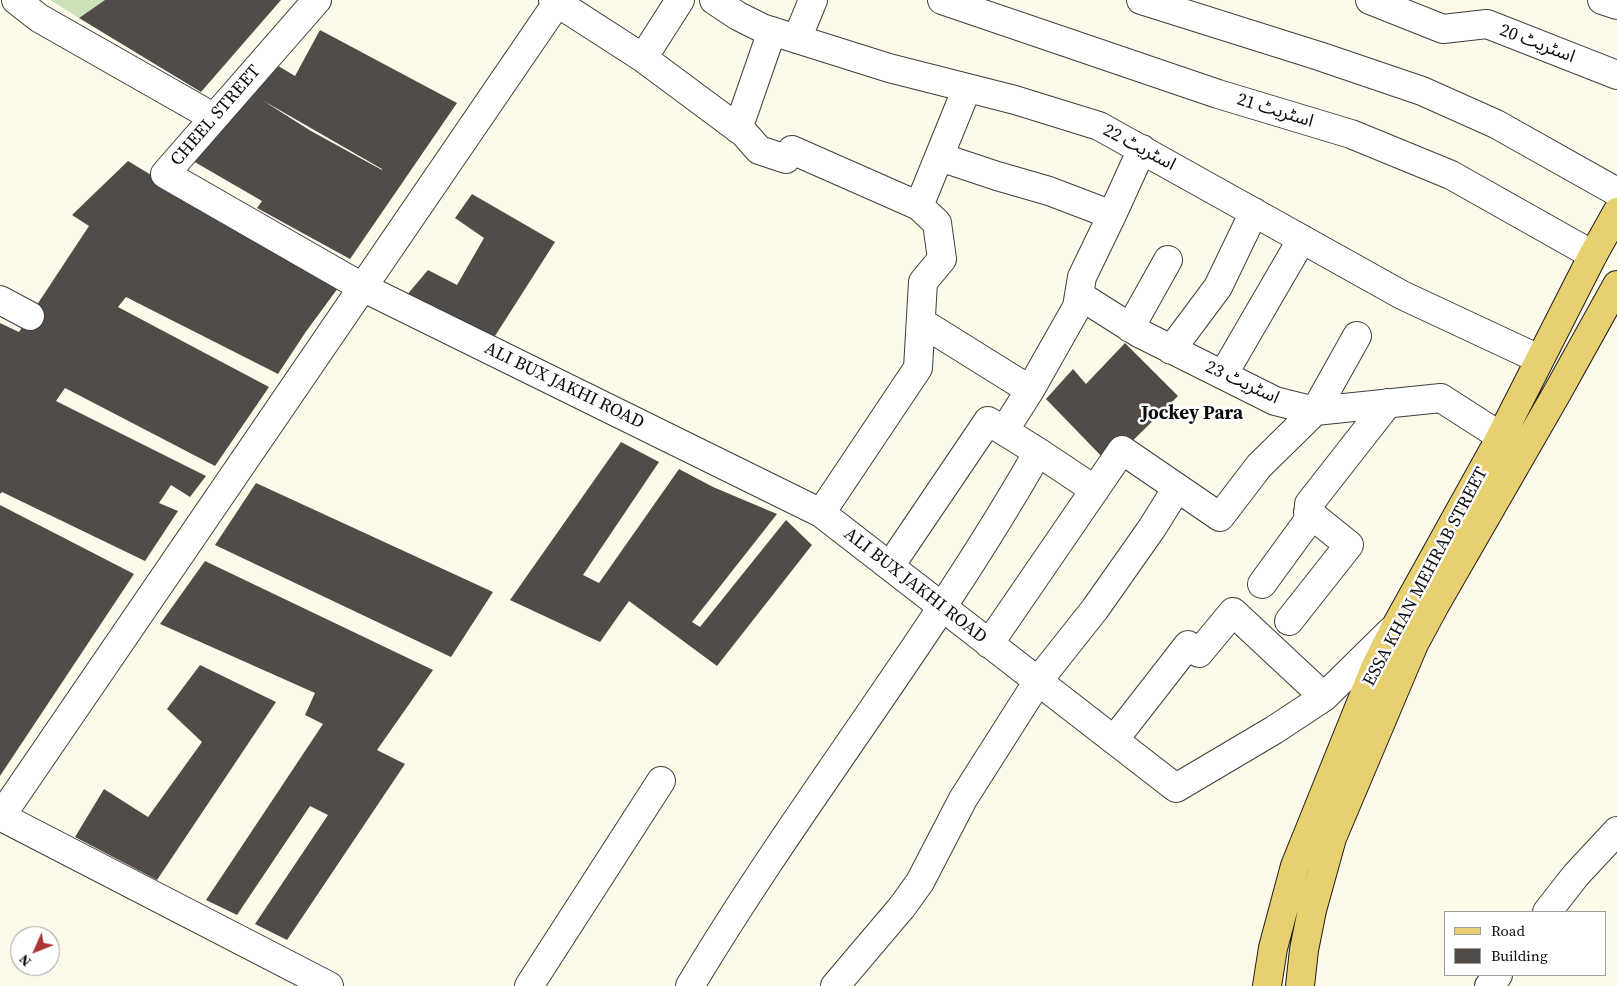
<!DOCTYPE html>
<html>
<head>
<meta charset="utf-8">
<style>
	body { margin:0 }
	#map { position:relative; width:1617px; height:986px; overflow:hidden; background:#fdfaea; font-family:"Source Serif 4",serif }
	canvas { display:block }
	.legend { position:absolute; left:1444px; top:911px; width:162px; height:65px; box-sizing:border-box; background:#fff; border:1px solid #9d9d9d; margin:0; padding:6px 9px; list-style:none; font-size:15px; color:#0b0b0b }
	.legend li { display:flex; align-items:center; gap:10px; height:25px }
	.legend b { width:25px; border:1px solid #9d9d9d }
	.north { position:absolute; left:10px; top:926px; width:50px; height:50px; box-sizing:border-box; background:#fff; border:1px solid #9d9d9d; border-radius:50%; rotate:226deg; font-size:14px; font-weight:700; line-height:20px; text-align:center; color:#0b0b0b }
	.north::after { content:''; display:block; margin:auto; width:18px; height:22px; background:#a93435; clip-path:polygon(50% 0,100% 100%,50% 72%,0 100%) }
</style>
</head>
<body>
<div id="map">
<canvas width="1617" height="986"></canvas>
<ul class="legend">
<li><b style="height:6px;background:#e8cf6f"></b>Road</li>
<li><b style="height:14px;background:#524c48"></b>Building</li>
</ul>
<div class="north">N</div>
</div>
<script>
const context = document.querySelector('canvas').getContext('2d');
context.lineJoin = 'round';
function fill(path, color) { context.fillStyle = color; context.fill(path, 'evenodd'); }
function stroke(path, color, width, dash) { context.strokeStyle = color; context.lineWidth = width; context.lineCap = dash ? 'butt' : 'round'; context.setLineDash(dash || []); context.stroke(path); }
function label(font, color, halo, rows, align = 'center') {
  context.font = font + ' "Source Serif 4","Noto Sans Arabic",serif'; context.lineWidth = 5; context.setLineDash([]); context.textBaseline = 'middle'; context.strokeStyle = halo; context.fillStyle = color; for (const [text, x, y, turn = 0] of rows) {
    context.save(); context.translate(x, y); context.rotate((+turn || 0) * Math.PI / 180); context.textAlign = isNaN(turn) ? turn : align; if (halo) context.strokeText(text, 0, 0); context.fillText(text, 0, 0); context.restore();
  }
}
fill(new Path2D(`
	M50,0H105L79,18Z`), '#cde2b9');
fill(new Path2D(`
	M105,0H281L201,92L79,18Z
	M320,30L457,103L350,259L257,208L262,201L193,161L275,64L295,76ZM262,100L382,169V170L311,131Z
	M128,161L338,288L305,333L278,374L126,297L118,307L269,387L215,466L65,388L56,401L206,476L190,497L171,485L159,503L178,511L145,561L2,492L0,494V323L19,332L89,226L72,215Z
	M472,194L555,242L495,336L406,296L428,270L457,285L484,238L455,218Z
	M1125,343L1178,396L1109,464L1046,399L1073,369L1086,384Z
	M621,442L659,462L583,575L599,583L679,469L713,487L777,514L692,622L700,627L786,520L812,545L717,666L629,601L600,642L510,600Z
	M256,483L493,592L451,657L215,545Z
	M0,505L134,574L0,776Z
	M205,561L433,670L377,750L405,764L287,940L255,924L328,815L310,806L237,915L206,900L323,724L305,715L315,693L160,624Z
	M200,665L276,702L157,880L75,837L104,789L148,817L202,742L167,709Z`), '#524c48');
const minor = new Path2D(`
	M16,0L39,18L213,117
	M317,0L165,174L362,287L821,513L1176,788L1274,730L1324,697L1391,631
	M553,0L643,58L680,0
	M714,0L738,16L762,28L889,68L1015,100L1099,126L1402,295L1539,359
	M942,0L1218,94L1351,134L1451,175L1593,255
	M1141,0L1319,56L1422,91L1496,124L1617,192
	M1370,0L1443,29L1487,24L1617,75
	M1602,0L1617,5
	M797,39L813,0
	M643,58L744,133L759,150L786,159L792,150L919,206L937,223L942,259L923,282L918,368L821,513
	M738,129L772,31
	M940,157L997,176L1049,191L1112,215
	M919,206L967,88
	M1079,295L1139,333L1275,401L1315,411L1441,398L1500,436
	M0,300L30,316
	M921,322L1030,390
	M1130,328L1168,260
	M1171,350L1218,287L1254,212
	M1223,375L1302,239
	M1004,431L1030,390L1077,307L1082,277L1112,215L1142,149
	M890,566L988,421L1038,452L1095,490
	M1262,584L1308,521L1309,504L1388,403
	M1289,621L1349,545L1308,512
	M989,644L1122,450L1220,517L1259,466L1315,411L1357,336
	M1114,740L1188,645L1199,653L1233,612L1324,697
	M0,816L329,986
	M1,816L557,3
	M1547,912L1576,875L1617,831
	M529,986L661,781
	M690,986C799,804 933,637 1038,452
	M835,986L902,907L920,882L963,799L1038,681L1095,609L1152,528L1177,488
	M1489,986L1498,975`);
const major = new Path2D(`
	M1267,986L1273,948L1295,866L1375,668L1396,626L1497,444L1593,255L1617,212
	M1300,986L1304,950L1312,910L1332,838L1414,644L1435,605L1557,393L1617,285`);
stroke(minor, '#3e3e3e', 30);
stroke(major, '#1c1c1c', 30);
stroke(minor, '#fff', 28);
stroke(major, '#e8cf6f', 28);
label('18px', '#0b0b0b', '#fff', [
	["اسٹریٹ 20",1537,44,21],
	["اسٹریٹ 21",1275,111,17],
	["CHEEL STREET",216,116,-49],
	["اسٹریٹ 22",1139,148,28],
	["اسٹریٹ 23",1242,383,25],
	["ALI BUX JAKHI ROAD",564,386,26],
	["ESSA KHAN MEHRAB STREET",1426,577,-62],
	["ALI BUX JAKHI ROAD",915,586,38]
]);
label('bold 19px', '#0b0b0b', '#fff', [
	["Jockey Para",1192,414]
]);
</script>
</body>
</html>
